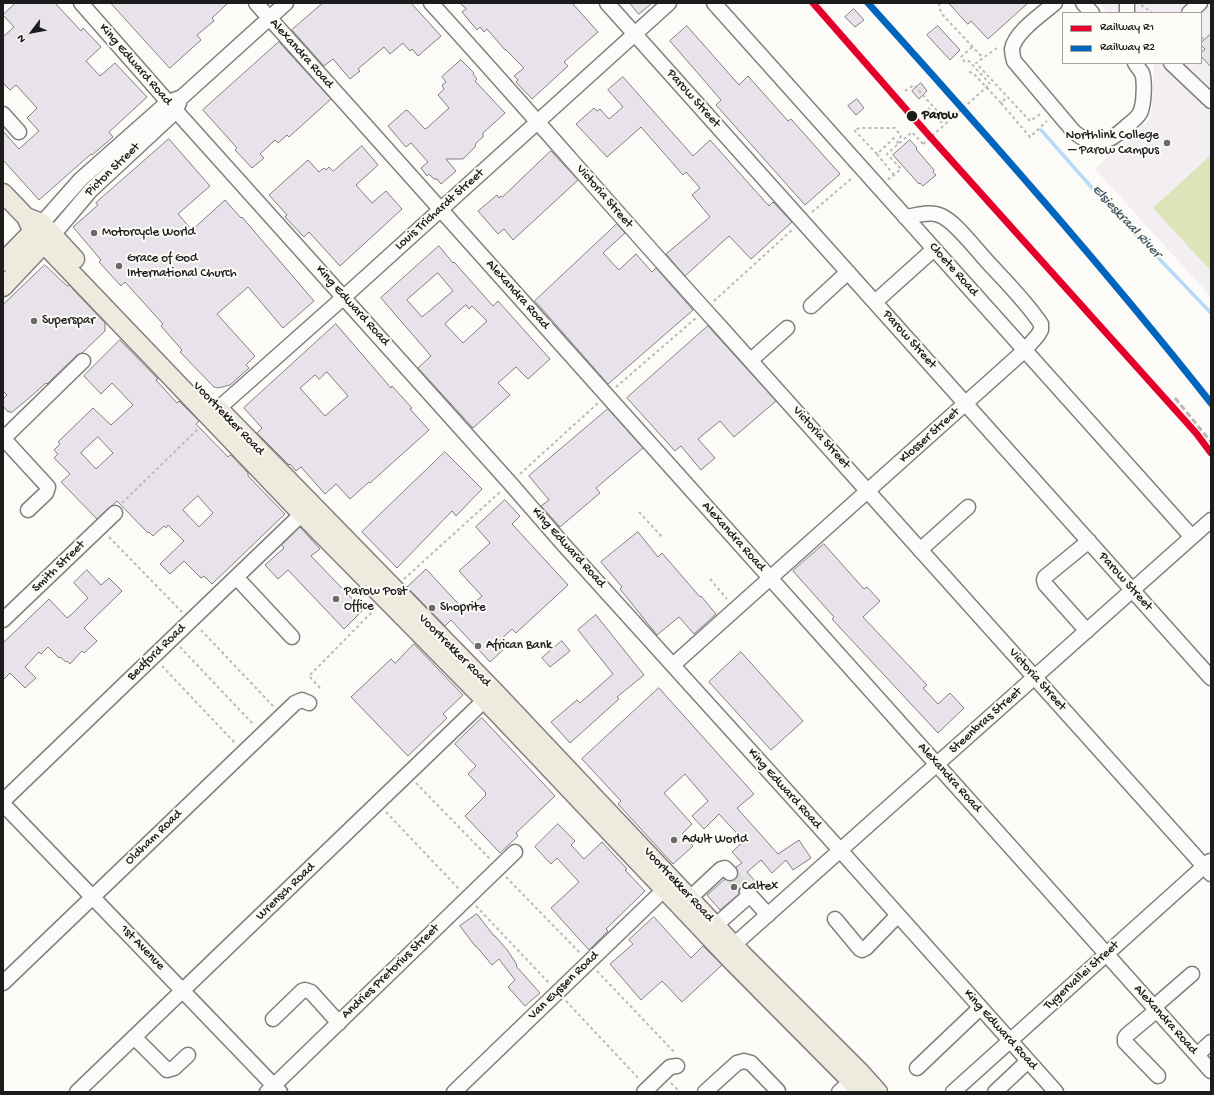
<!DOCTYPE html>
<html>
<head>
<meta charset="utf-8">
<style>
	body { margin:0 }
	#map { position:relative; width:1214px; height:1095px; overflow:hidden; background:#fcfbf8; font-family:"Gochi Hand",sans-serif }
	canvas { display:block }
	.frame { position:absolute; inset:0; border:4px solid #1c1c1c; pointer-events:none }
	.legend { position:absolute; left:1062px; top:12px; width:140px; height:52px; box-sizing:border-box; background:#fdfcf7; border:1px solid #a3a29f; margin:0; padding:5px 7px; list-style:none; font-size:12px; color:#1c1c1c }
	.legend li { display:flex; align-items:center; gap:8px; height:20px }
	.legend b { width:20px; border:1px solid #a3a29f }
	.north { position:absolute; left:12px; top:12px; width:40px; height:40px; -webkit-text-stroke:3px #fdfcf7; paint-order:stroke; rotate:238deg; font-size:11px; font-weight:700; line-height:16px; text-align:center; color:#1c1c1c }
	.north::after { content:''; display:block; margin:auto; width:14px; height:18px; background:#1c1c1c; clip-path:polygon(50% 0,100% 100%,50% 72%,0 100%) }
</style>
</head>
<body>
<div id="map">
<canvas width="1214" height="1095"></canvas>
<div class="frame"></div>
<ul class="legend">
<li><b style="height:5px;background:#e4002b"></b>Railway R1</li>
<li><b style="height:5px;background:#0065bd"></b>Railway R2</li>
</ul>
<div class="north">N</div>
</div>
<script>
const context = document.querySelector('canvas').getContext('2d');
context.lineJoin = 'round';
function fill(path, color) { context.fillStyle = color; context.fill(path, 'evenodd'); }
function stroke(path, color, width, dash) { context.strokeStyle = color; context.lineWidth = width; context.lineCap = dash ? 'butt' : 'round'; context.setLineDash(dash || []); context.stroke(path); }
function label(font, color, halo, rows, align = 'center') {
  context.font = font + ' "Gochi Hand",sans-serif'; context.lineWidth = 4; context.setLineDash([]); context.textBaseline = 'middle'; context.strokeStyle = halo; context.fillStyle = color; for (const [text, x, y, turn = 0] of rows) {
    context.save(); context.translate(x, y); context.rotate((+turn || 0) * Math.PI / 180); context.textAlign = isNaN(turn) ? turn : align; if (halo) context.strokeText(text, 0, 0); context.fillText(text, 0, 0); context.restore();
  }
}
fill(new Path2D(`
	M1099,3H1211V297L1095,169L1151,118L1154,65L1153,63H1201V13H1108Z`), '#f3eef2');
fill(new Path2D(`
	M1211,155V271L1153,208Z`), '#dee4b9');
stroke(new Path2D(`
	M1041,130L1101,198L1211,313`), '#b8daf8', 3.5);
const building = new Path2D(`
	M16,3H55L81,31L83,28L101,47L86,61L100,76L115,63L147,97L109,132L113,137L92,155L91,154L39,200L3,160V131L19,149L39,131L27,118L37,108L16,85L10,90L3,83V37L14,27L3,15Z
	M111,3H228L212,18L214,21L197,35L201,40L170,68Z
	M323,3H411L441,36L418,56L412,49L410,51L403,43L390,54L384,47L358,69L360,71L350,79L333,59L324,66L292,30Z
	M460,3H572L598,32L564,62L568,66L532,99L516,82L518,80L514,76L524,68L506,50H505L487,29L484,32L480,27L477,30L462,12L466,9Z
	M630,3H652L639,14Z
	M949,3H1028L988,39L971,21L968,24Z
	M854,9L864,20L855,27L845,17Z
	M687,26L739,85L748,76L788,121L791,119L840,174L805,205L716,105L721,100L670,41Z
	M938,26L960,50L950,60L927,35Z
	M1211,34V67L1201,56V53L1205,49L1201,45V43Z
	M279,42L331,99L289,137L287,135L278,143L275,140L260,154L264,158L252,168L235,150L237,148L203,110Z
	M461,60L474,73L473,74L477,79L475,81L505,113L483,133V137L476,143L475,147L463,159H446L456,171L441,184L437,179H434L429,174L427,176L421,168L428,162L411,143L406,147L405,146L388,126L406,110L408,111L425,129L427,128L449,108L438,95L444,89L442,85L446,82L442,77Z
	M623,77L693,156L710,140L769,206L773,202L792,222L751,259L729,236L685,276L666,254L710,217L692,195L700,188L686,172L683,175L641,127L607,157L576,124L594,108L597,111L600,109L609,119L623,107L608,90Z
	M921,83L927,91L919,99L912,91Z
	M857,99L864,108L856,115L848,106Z
	M169,139L210,186L178,214L192,230L225,200L241,218L242,217L314,301L283,328L248,287L217,314L255,356L246,365L249,368L230,385L218,388L214,387L180,352L182,350L161,326L163,324L125,282L121,286L99,262L101,260L73,227L98,205L96,203Z
	M910,140L917,148L916,149L934,170L933,172L936,175L923,186L920,183L919,184L893,155Z
	M362,146L378,165L356,185L372,203L386,191L402,209L340,266L309,232L304,237L285,217L287,215L269,195L308,160L319,172L324,168L326,170L329,167L333,171Z
	M551,151L578,180L513,240L504,229L498,234L478,211L497,195L499,198L501,196L502,197Z
	M617,224L625,233L603,253L619,270L636,254L652,272L656,268L693,310L608,384L535,301Z
	M439,246L453,263L454,262L493,306L498,301L550,359L528,379L516,367L498,383L510,395L473,428L418,368L431,356L381,298ZM438,273L453,291L422,317L407,300ZM466,305L469,309L472,306L487,321L463,343L445,324Z
	M45,265L67,286L69,285L105,323V331L82,353L77,355L47,384L46,383L29,398L11,413L10,411L8,412L3,406V399L7,395L3,391V305Z
	M336,324L391,388L392,386L412,408L410,409L429,430L370,483L369,482L350,499L336,484L325,494L301,467L296,471L290,464L289,465L257,433L262,428L244,408ZM327,372L348,396L325,416L300,388L315,375L319,379Z
	M708,326L776,401L734,437L720,421L698,439L715,458L701,470L681,446L675,451L627,398Z
	M120,340L158,379L156,380L177,403L179,401L199,421L196,424L228,457L230,455L232,456L248,473V476L285,514L212,584L204,576L201,578L184,561L170,574L160,564L184,541L168,525L166,528L164,526L153,536L149,532L148,533L117,501L97,519L61,482L70,474L54,458L58,454L54,450L60,444L58,442L93,408L111,425L133,405L112,383L101,394L84,376ZM98,437L113,453L96,469L81,453ZM198,496L213,513L199,527L183,510Z
	M608,409L643,448L596,488L600,493L560,527L541,506L549,500L529,476Z
	M445,452L482,489L456,516L452,511L397,568L362,532Z
	M505,500L520,516L512,524L568,585L516,633L512,629L497,643L503,650L490,662L451,620L445,626L407,587L426,569L465,611L482,596L459,571L490,543L476,527Z
	M300,527L320,549L311,556L363,610L344,629L288,570L278,579L265,565L284,548L282,545Z
	M638,532L658,557L662,553L700,597L701,596L716,614L694,634L679,617L657,635L620,589L622,587L601,562Z
	M824,544L864,589L867,587L880,601L863,617L927,685L923,688L938,704L950,693L964,708L938,733L832,619L834,617L793,571Z
	M87,570L101,585L109,578L122,591L84,628L97,641L84,653L82,651L70,664L67,661L66,662L60,657L59,658L48,647L41,654L39,652L25,667L36,678L25,688L10,673L3,680V643L49,599L67,618L71,615L88,598L74,583Z
	M596,615L644,675L617,697L619,699L570,743L551,722L577,700L580,703L613,674L578,630Z
	M562,641L570,651L550,667L542,658Z
	M414,644L463,695L443,714L447,718L408,756L351,697L391,659L395,663Z
	M741,652L803,721L771,750L709,682Z
	M659,688L754,794L737,808L778,854L799,840L811,858L793,870L786,860L772,873L761,860L747,872L757,883L753,886L746,884L742,886L739,889V894L720,910L707,895L725,879L732,881L736,879L738,875L736,867L742,863L732,852L744,841L719,814L704,829L692,816L708,801L685,774L664,793L692,824L682,834L693,846L673,864L618,804L621,801L582,759Z
	M482,718L555,796L516,833L518,836L500,853L465,816L486,795L485,794L486,793L468,774L476,766L455,744Z
	M558,824L575,841L571,845L584,859L602,842L627,869L625,870L645,891L606,929L608,931L589,950L551,908L579,882L557,858L551,864L535,847Z
	M477,914L494,936H495L508,951L517,965L516,966L540,993L525,1006L508,987L515,980L499,959L492,965L476,946H475L460,926Z
	M654,917L691,958L703,946L722,965L682,1002L662,981L641,1000L610,964L633,944L629,940Z`);
fill(building, '#e8e2ea');
stroke(building, '#81807f', 1);
stroke(new Path2D(`
	M730,873L747,892`), '#dadad7', 14, [14, 7]);
const minor = new Path2D(`
	M81,3L168,102L510,483L563,544L840,850L1056,1092
	M256,3L1211,1071
	M431,3C527,108 619,216 715,321L1211,874
	M607,3L1211,678
	M714,3L1192,537
	M1055,3C1042,14 1015,32 1012,49C1012,52 1013,57 1014,61L1074,132C1095,149 1109,143 1127,126C1132,122 1137,118 1140,113C1144,105 1145,81 1142,73C1140,70 1137,66 1135,63
	M1083,3L1092,13
	M1127,3V13
	M1189,13L1200,3
	M1171,63L1211,101
	M3,114L19,132
	M42,223L81,179L168,102L182,97L286,3
	M53,235L91,190L175,112L179,103
	M875,302L934,249
	M811,306L848,272
	M751,360L787,328
	M211,415L344,297L669,3
	M3,438L48,487L46,493L28,510
	M3,439L83,361
	M920,550L968,507
	M236,577L292,637
	M3,620L115,513
	M1087,631L1045,584L1044,580L1045,577L1089,541
	M673,665L1025,350L1038,335L1041,330V324C1025,300 1004,280 985,259C974,247 953,219 939,215C929,211 915,216 905,217
	M3,801L308,508
	M3,804L280,1092
	M747,892L768,915
	M690,898L721,869L725,868L730,873
	M835,919L860,949L862,950L866,948L898,915
	M716,925L750,895
	M727,951L1211,520
	M3,983L295,703L302,700L309,703
	M1154,1007L1192,974
	M1157,1010L1127,1035L1125,1038V1042L1158,1076
	M273,1019L302,991L305,990L311,992L339,1023
	M134,1037L167,1070L174,1068L188,1055
	M1197,1055L1211,1042
	M917,1068L980,1008
	M77,1092L492,693
	M267,1092L515,852
	M454,1092L671,883
	M644,1092L670,1067L677,1066
	M705,1092L737,1063L744,1061L751,1063L778,1091
	M839,1092L858,1075
	M953,1092L1210,861
	M995,1092L1028,1061`);
const major = new Path2D(`
	M3,193L26,217L33,232L44,244L302,514L485,700L734,963L851,1081L859,1092
	M26,217L42,223L75,259
	M3,262L40,224
	M3,287L52,235
	M219,409L494,691L743,955L860,1072L878,1092`);
stroke(minor, '#81807f', 17);
stroke(major, '#81807f', 21);
stroke(new Path2D(`
	M939,3L941,13L983,58
	M1141,5L1153,13
	M1201,40L1203,38L1204,40
	M972,47L961,57L965,62L969,61L990,84
	M997,48L976,63L1030,121L1042,113
	M969,72L973,73L1001,103L1007,97
	M905,91L914,85L947,122
	M1001,103L1030,137L1047,121
	M928,108L942,123
	M877,154L854,130L860,128H895L901,136L895,147
	M894,175L877,154L895,137
	M888,178L889,179L901,169L887,154L912,132L923,144
	M812,212L851,179
	M714,301L793,229
	M616,387L696,318
	M520,474L598,403
	M122,503L199,428
	M639,512L663,538
	M109,537L182,612
	M404,579L500,492
	M710,579L727,599
	M201,630L273,706
	M180,647L254,725
	M162,666L235,743
	M320,688L309,676L375,609
	M416,783L490,859
	M386,812L459,889
	M506,877L580,953
	M476,906L549,983
	M597,971L675,1053
	M566,1001L640,1080
	M671,1083L680,1092`), '#bbbab8', 2, [3, 3]);
stroke(minor, '#fbfbf9', 14);
stroke(major, '#eeeadd', 18);
stroke(new Path2D(`
	M1175,398L1211,442`), '#bbbab8', 3, [6, 3]);
stroke(new Path2D(`
	M923,144L990,84`), '#bbbab8', 2, [3, 3]);
stroke(new Path2D(`
	M813,3L925,131L1196,433L1211,453`), '#e4002b', 7);
stroke(new Path2D(`
	M868,3C985,133 1102,265 1211,403`), '#0065bd', 7);
for (const [x, y, r, color] of [
	[912,116,6,"#1c1c1c"],
	[1167,143,4,"#6a6a69"],
	[94,233,4,"#6a6a69"],
	[119,266,4,"#6a6a69"],
	[34,321,4,"#6a6a69"],
	[336,599,4,"#6a6a69"],
	[432,608,4,"#6a6a69"],
	[478,646,4,"#6a6a69"],
	[674,840,4,"#6a6a69"],
	[734,887,4,"#6a6a69"]
]) { const dot = new Path2D(); dot.arc(x, y, r, 0, 2 * Math.PI); context.fillStyle = color; context.fill(dot); stroke(dot, '#fdfcf7', 1.5); }
label('13px', '#1c1c1c', '#fdfcf7', [
	["Alexandra Road",301,54,48],
	["King Edward Road",135,65,49],
	["Parow Street",693,99,48],
	["Picton Street",113,170,-44],
	["Victoria Street",604,197,49],
	["Louis Trichardt Street",440,210,-42],
	["Cloete Road",953,270,48],
	["Alexandra Road",517,295,48],
	["King Edward Road",352,306,48],
	["Parow Street",909,340,48],
	["Voortrekker Road",228,419,46],
	["Klosser Street",930,436,-42],
	["Victoria Street",821,438,48],
	["Alexandra Road",733,537,48],
	["King Edward Road",568,548,48],
	["Smith Street",59,567,-44],
	["Parow Street",1125,582,48],
	["Voortrekker Road",454,651,45],
	["Bedford Road",157,653,-44],
	["Victoria Street",1037,680,48],
	["Steenbras Street",986,721,-42],
	["Alexandra Road",949,778,48],
	["King Edward Road",784,789,48],
	["Oldham Road",154,838,-44],
	["Voortrekker Road",678,885,47],
	["Wrensch Road",286,892,-44],
	["1st Avenue",142,948,46],
	["Andries Pretorius Street",391,972,-44],
	["Tygervallei Street",1082,976,-42],
	["Van Eyssen Road",564,986,-44],
	["Alexandra Road",1165,1020,48],
	["King Edward Road",1000,1030,48]
]);
label('bold 13px', '#1c1c1c', '#fdfcf7', [
	["Parow",922,116]
], 'left');
label('13px', '#1c1c1c', '#fdfcf7', [
	["Northlink College",1159,136,"right"],
	["– Parow Campus",1159,151,"right"],
	["Motorcycle World",102,233],
	["Grace of God",127,259],
	["International Church",127,274],
	["Superspar",42,321],
	["Parow Post",344,592],
	["Office",344,607],
	["Shoprite",440,608],
	["African Bank",486,646],
	["Adult World",682,840],
	["Caltex",742,887]
], 'left');
label('italic 14px', '#485a69', '#fdfcf7', [
	["Elsieskraal River",1126,222,47]
]);
</script>
</body>
</html>
